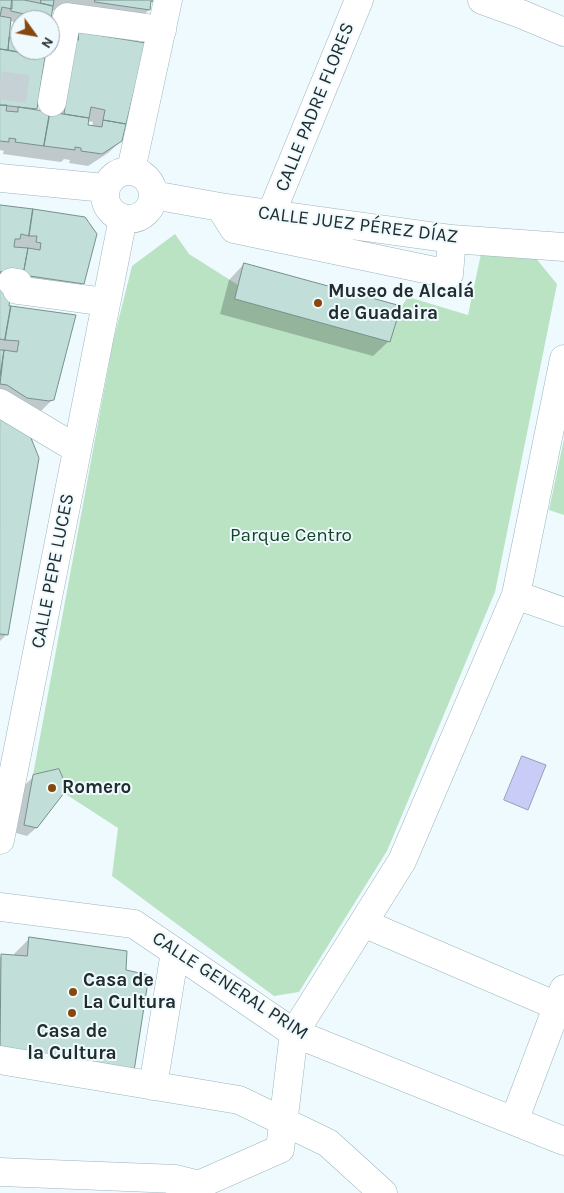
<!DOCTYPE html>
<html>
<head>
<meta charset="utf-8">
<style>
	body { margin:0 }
	#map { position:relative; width:564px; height:1193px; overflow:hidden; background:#effafe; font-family:Karla,sans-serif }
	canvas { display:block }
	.north { position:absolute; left:10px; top:10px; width:50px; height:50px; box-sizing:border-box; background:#effafe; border:1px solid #9da8ab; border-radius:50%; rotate:122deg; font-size:14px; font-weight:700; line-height:20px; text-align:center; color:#212c2f }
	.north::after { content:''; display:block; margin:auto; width:18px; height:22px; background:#87480d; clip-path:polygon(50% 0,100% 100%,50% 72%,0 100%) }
</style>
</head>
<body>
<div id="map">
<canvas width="564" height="1193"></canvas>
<div class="north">N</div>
</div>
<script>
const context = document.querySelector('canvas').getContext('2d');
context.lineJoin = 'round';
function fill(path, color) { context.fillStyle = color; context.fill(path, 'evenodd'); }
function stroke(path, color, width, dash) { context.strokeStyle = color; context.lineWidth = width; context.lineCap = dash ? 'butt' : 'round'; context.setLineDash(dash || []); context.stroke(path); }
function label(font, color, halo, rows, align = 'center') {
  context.font = font + ' Karla,sans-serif'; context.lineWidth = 4; context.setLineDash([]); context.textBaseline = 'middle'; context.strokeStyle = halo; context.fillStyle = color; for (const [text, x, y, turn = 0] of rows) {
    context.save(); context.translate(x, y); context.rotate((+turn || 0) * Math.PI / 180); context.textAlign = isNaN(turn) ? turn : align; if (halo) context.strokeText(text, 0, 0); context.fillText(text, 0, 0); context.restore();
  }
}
fill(new Path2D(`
	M175,234L189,254L238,285L235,299L389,341L400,309L408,297L468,315L482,249L534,256L557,284L495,592L387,851L299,992L274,996L112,876L118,828L64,793L65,783L59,769L33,775L113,342L132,266Z
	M564,439V515L549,510Z`), '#bae3c4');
const water = new Path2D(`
	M522,756L546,765L528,810L504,800Z`);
fill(water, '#c8ccf6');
stroke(water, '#969cba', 1);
fill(new Path2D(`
	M0,0H153L149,5V10L136,22L51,10L50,20H20V50H45L36,110L54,113L67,46L79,33L121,141L108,153L88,166L69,163L70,160L64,159L61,162L3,154L4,151L0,150ZM9,21L16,22L13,39L8,38ZM88,121L93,122L92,127L87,126Z
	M0,206L84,218L83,283L71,296L10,287L7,307L53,399L40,412L0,401Z
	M244,264L389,341L373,356L220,314L229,280Z
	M0,415L6,635L0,641Z
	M34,776L36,828L27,836L16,833L25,785Z
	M30,938L126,952L0,1068V957H14V954Z`), '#0003');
const building = new Path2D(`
	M0,0H12V9L2,7L0,16L11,18L8,50L0,49Z
	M12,0H24L53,6L50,26V20H23L24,14L11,11Z
	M41,0H54L53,6L41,3Z
	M95,0H155L154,2L151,1L150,10L95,2Z
	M79,32L146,43L126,124L103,120L105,110L91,107L89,118L64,114L75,39L78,40Z
	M20,35V50H46L45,57L8,50L9,37L19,39Z
	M0,49L45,57L37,109L0,105Z
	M0,105H7L6,111L18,112V107L50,112L44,146L15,142L16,139L9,138V142L0,141Z
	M50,112L89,118L88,125L102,127L103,120L126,124L122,141L102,154L81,151V148L75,147V150L44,146Z
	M0,205L33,209L29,236L21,234L20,239H15L14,247L28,248L23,275L0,272Z
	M33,209L85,217L97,234L84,284L23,275L28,248L40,250L41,243L36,242L37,236H29Z
	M244,263L401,306L390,342L235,299Z
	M0,272L13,274L9,306H11L5,340L0,339Z
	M11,306L76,315L54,400L49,401L27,398L7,385L0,384L4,350L17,352L19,341L5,340Z
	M0,350H4L0,376Z
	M0,414L27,428L39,458L8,635L0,634Z
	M59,769L65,783L64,793L37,828L24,825L33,775Z
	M29,937L127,951L126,970L149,975L134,1071L0,1051L1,954L27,956Z`);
fill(building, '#c1ded9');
stroke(building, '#76918d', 1);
stroke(new Path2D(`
	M0,85L40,91`), '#c6d1d5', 28, [28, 14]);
const minor = new Path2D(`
	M482,0L521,14L564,32
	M52,102L67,17L162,30
	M131,170L168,0
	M105 195a24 24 0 1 1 48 0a24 24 0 1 1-48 0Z
	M0,178L105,188
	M153,195L220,207L452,239L564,247
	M220,207L234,229L449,274L452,239
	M271,214L359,0
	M12,282L18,283L17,290L106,302
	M0,403L77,449
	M516,595L564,612
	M0,840L123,218
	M0,907L134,924L294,1033L564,1141
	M363,923L557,1006
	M0,1060L239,1100L328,1143L383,1193
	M153,1086L175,952
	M514,1121L564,989
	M0,1172L176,1179L199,1185L201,1189
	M180,1193L280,1149L294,1033L402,861L516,595L564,359`);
stroke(minor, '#9ab5bd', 29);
stroke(minor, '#fff', 28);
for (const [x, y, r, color] of [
	[318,303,5,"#87480d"],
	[52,788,5,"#87480d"],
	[73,992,5,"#87480d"],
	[72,1013,5,"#87480d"]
]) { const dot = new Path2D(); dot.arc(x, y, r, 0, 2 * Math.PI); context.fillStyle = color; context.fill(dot); stroke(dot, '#effafe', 2); }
label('19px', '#212c2f', '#effafe', [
	["CALLE PADRE FLORES",315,107,-68],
	["CALLE JUEZ PÉREZ DÍAZ",358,225,7],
	["CALLE PEPE LUCES",53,571,-79],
	["CALLE GENERAL PRIM",230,986,33]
]);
label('bold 19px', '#212c2f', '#effafe', [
	["Museo de Alcalá",328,292],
	["de Guadaira",328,314],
	["Romero",62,788],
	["Casa de",83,981],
	["La Cultura",83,1003],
	["Casa de",72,1032,"center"],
	["la Cultura",72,1054,"center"]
], 'left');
label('19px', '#124425', '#effafe', [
	["Parque Centro",291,536]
]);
</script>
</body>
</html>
